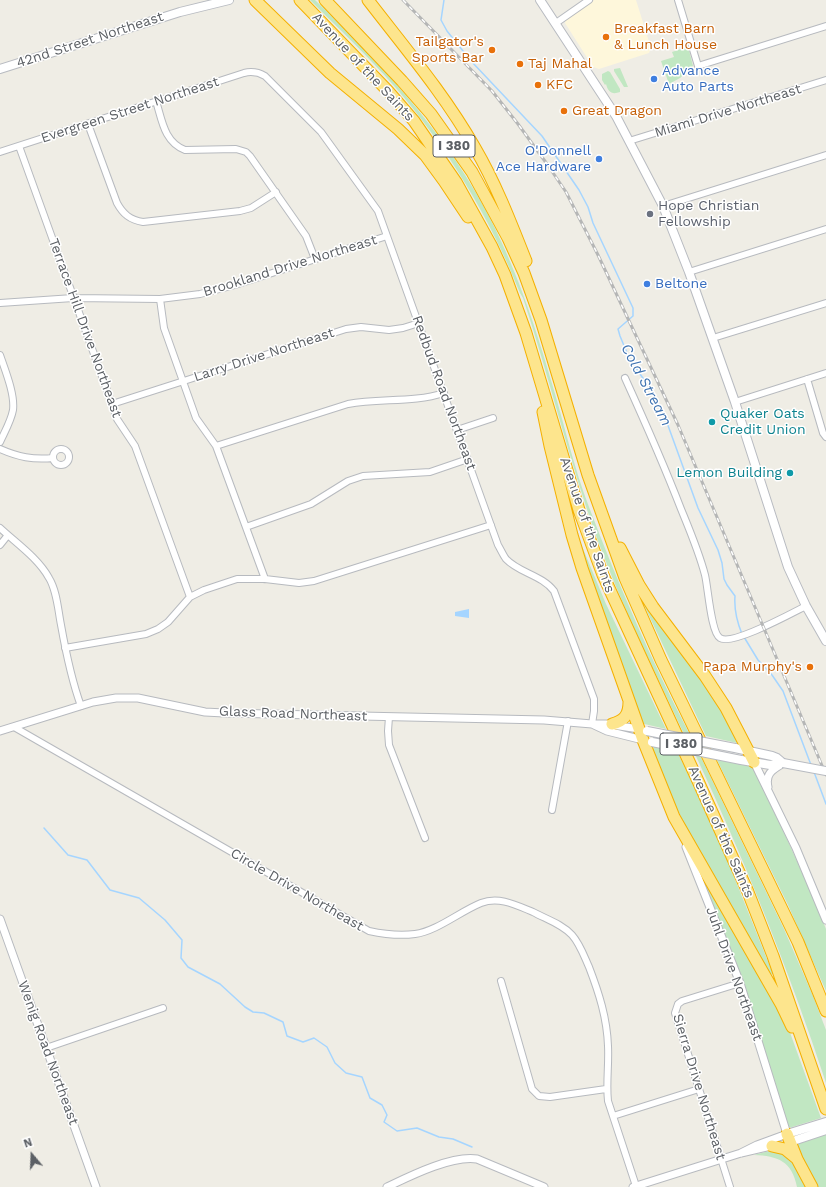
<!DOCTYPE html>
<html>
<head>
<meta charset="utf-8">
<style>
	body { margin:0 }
	#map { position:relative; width:826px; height:1187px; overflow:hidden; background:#efede5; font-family:"Work Sans",sans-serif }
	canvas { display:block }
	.north { position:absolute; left:12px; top:1135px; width:40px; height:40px; -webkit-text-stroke:3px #fff; paint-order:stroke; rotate:341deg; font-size:11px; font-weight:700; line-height:16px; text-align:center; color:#5c6065 }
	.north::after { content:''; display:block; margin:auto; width:14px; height:18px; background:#5c6065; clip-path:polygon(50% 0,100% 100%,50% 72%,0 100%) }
</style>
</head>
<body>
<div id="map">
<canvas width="826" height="1187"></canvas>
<div class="north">N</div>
</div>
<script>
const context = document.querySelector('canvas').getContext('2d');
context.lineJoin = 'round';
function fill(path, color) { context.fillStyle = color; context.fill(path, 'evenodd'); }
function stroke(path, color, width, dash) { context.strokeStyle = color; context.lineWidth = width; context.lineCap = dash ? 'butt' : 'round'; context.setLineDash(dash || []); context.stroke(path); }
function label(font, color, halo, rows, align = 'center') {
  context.font = font + ' "Work Sans",sans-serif'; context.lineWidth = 3; context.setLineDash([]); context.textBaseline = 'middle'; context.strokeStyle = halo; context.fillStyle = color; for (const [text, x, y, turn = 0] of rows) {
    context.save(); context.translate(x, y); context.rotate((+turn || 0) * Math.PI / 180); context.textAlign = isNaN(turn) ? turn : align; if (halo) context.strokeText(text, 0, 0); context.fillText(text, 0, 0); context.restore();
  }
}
fill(new Path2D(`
	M594,0H636L651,48L649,53L599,69L593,67L565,23L566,19Z`), '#fef7db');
fill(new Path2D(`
	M310,0H315C380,63 441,128 484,207C515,264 535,325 553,387C565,427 574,468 589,507C618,584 651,660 689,733L683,732C654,669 622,607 598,541C569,461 550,379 523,298L520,293C490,218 448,148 395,87C368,56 339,29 310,0Z
	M684,48L689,50L693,66L680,78L669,84L661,61L674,57L672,52Z
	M620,68L628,87H624L614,71V69Z
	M608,71L610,72L620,89V92C612,95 608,92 606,84L605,85L602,80V74Z
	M579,539L606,604L666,729L640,723L578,540Z
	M645,602L722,708L737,743L706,736L643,603Z
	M654,746L677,751L725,854L773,974L769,975C738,919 704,864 676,807C668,790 655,766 653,748Z
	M695,754L700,755L784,929L813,996L826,1030V1083C789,970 745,861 695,754Z
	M716,758L754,766L810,890L826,929V991L788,905Z
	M694,856L788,1027L821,1118L789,1128L746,990Z
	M826,1134V1187H815L795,1144Z
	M773,1150L789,1154L807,1187H797C792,1161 778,1156 754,1155Z`), '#c1e7c2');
fill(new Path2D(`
	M469,609V618L455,616V612Z`), '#a5d5ff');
stroke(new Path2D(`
	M444,0L441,20L447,31L471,61L542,136L579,190L588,207L593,223L633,308V316L618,329L620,336L630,360L650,388L666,420L698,508L718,550L722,563L724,579L727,585L735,596C734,609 737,622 742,634
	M744,637L758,660L772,675L783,691L811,765
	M814,772L826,804
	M44,828L68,855L87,860L110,890L139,898L165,920L182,940L181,958L188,967L220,984L245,1007L253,1012L264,1013L283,1022L287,1036L303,1042L314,1038L327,1047L335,1063L346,1073L362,1077L370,1098L382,1105L387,1115L384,1122L397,1131L417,1128L439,1137L453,1139L472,1147`), '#a5d5ff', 1.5);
const minor = new Path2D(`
	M678,0L698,66L826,26
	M556,23L589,0
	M156,101C162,120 164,142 185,150L236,149L246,152L250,156L306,236L315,259
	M88,124L117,203C123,214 130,220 143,222L240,211L251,208L276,192
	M629,141L826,80
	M19,146L112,404L117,419L135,446L190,597
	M0,152L244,73C252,71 258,72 265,76L321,132L378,211L498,545C501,550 503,555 506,559C519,573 542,575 554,591L594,699V711L592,724
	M663,206L826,155
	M689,272L826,229
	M160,299L164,328L196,418L216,446L265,579
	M0,303L73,298L160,299L200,294L235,285L387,236
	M713,338L826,303
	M0,355C5,370 15,394 13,410C11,421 5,431 0,442
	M625,378C645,422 664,465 681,509C690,531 699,552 705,575C708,587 711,633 720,638C732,646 792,613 806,606
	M807,379L823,433L826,437
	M735,402L826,373
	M112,404L346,329L361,327L389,330L403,328L419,323
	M457,430L493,418
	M216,446L348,404C380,398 413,403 444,393
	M53 457a8 8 0 1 1 16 0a8 8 0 1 1-16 0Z
	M0,449C18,457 33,460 53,458
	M246,527L311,504L348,481L363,476L430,472L468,459
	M0,528C16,543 38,558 49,578C57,591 58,610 61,625C66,653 71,679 81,706
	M0,545L8,535
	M65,648L146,634L158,629L168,622L190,597L204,590L237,579H265L299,583L314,581L491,525
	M389,717L388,731L389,745L425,838
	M14,727L369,931C383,934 400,936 415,934C437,931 459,912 481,903C499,896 516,905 533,912C546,919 562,924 572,935C580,944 584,956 589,967C599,993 607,1018 608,1046C609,1065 606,1083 608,1101L636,1186
	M552,810L568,721
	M501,981L532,1089L539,1096L550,1097L606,1089
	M46,1048L163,1008
	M613,1116L699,1089
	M730,1187L675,1013L678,1004L682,1001L740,983`);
const tertiary = new Path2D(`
	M592,724L607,731L643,740
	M0,731L93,702L116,698H138L205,712L224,713L544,720L592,724H607L639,729
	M754,762L796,848L826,920
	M768,787C765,774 772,770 782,764
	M686,847L740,983L787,1134L757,1145L741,1153
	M0,919L96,1187
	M387,1187C410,1176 452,1155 477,1159L544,1187
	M633,1187L741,1153L775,1145`);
const secondary = new Path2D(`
	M540,0L616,116L663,206L689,272L735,402L788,567L806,606L826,641
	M0,69L180,12L229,0
	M735,748L772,756L777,758L783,763
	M741,760L770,765L783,763
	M787,1134L826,1122
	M790,1142L826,1130`);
const motorway = new Path2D(`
	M255,0L330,73L398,129L425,155L444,181L468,217
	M300,0L388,91L414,121L456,182L492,247L505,275L526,333L579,510L603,575L698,781L748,892L773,956L826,1109
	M325,0L402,81L431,114L472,172L508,238L524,273L541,320L588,475L625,578L661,660L798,942L826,1011
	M368,0C405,48 445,95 475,148C496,184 511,223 526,261
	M543,412L550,446L572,535L582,568L643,740L674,817L781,1004L792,1027
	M620,548L639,585L653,607L705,676L726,708L754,762
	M612,724C624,721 629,715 629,702
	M787,1134L797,1159L812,1187
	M772,1146L785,1149L796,1158`);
stroke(minor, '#b7babf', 8);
stroke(tertiary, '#b7babf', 9);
stroke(secondary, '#b8bbc1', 10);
stroke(motorway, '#f4b000', 13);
stroke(minor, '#fff', 6);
stroke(tertiary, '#fff', 7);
stroke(secondary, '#fff', 8);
stroke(motorway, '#fde58d', 11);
const rail = new Path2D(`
	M403,0L492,91L518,124L547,164L566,192L598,255L678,425L826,775`);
stroke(rail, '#b5b6b6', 3);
stroke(rail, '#fff', 1.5, [4.5]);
const secondaryBridge = new Path2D(`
	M647,731L735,748
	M652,742L741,760
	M783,763L826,771`);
stroke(secondaryBridge, '#b8bbc1', 10, []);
stroke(secondaryBridge, '#fff', 8);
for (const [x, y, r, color] of [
	[606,37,4,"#e8710a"],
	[492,50,4,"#e8710a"],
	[520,64,4,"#e8710a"],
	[654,79,4,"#3f7fe0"],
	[538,85,4,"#e8710a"],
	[564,111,4,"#e8710a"],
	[599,159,4,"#3f7fe0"],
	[650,214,4,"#6b7280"],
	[647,284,4,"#3f7fe0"],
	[712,422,4,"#0f9aa8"],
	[790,473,4,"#0f9aa8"],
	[810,667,4,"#e8710a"]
]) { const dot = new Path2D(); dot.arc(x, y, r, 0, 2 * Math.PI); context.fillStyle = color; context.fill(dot); stroke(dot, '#fff', 1.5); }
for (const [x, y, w] of [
	[454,146,42],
	[681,744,42]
]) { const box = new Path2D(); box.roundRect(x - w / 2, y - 11, w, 22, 3); context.fillStyle = '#fff'; context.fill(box); stroke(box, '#5c6065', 1); }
label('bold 13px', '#5c6065', null, [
	["I 380",454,146],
	["I 380",681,744]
]);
label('14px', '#c56008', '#fff', [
	["Breakfast Barn",614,29],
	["& Lunch House",614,45],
	["Tailgator's",484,42,"right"],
	["Sports Bar",484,58,"right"],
	["Taj Mahal",528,64],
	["KFC",546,85],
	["Great Dragon",572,111],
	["Papa Murphy's",802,667,"right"]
], 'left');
label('14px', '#5c6065', '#fff', [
	["42nd Street Northeast",90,40,-18],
	["Avenue of the Saints",363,67,47],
	["Evergreen Street Northeast",130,110,-18],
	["Miami Drive Northeast",728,111,-17],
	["Brookland Drive Northeast",290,266,-17],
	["Terrace Hill Drive Northeast",85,328,70],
	["Larry Drive Northeast",264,355,-18],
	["Redbud Road Northeast",444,393,70],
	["Avenue of the Saints",587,525,71],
	["Glass Road Northeast",293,714,2],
	["Avenue of the Saints",721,832,66],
	["Circle Drive Northeast",297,890,30],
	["Juhl Drive Northeast",734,974,70],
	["Wenig Road Northeast",48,1053,70],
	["Sierra Drive Northeast",699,1087,73]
]);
label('14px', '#366cbe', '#fff', [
	["Advance",662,71],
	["Auto Parts",662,87],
	["O'Donnell",591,151,"right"],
	["Ace Hardware",591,167,"right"],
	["Beltone",655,284]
], 'left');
label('14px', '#5b616d', '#fff', [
	["Hope Christian",658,206],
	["Fellowship",658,222]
], 'left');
label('14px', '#0d838f', '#fff', [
	["Quaker Oats",720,414],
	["Credit Union",720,430],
	["Lemon Building",782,473,"right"]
], 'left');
label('italic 15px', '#4074b2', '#fff', [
	["Cold Stream",646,385,62]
]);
</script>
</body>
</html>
